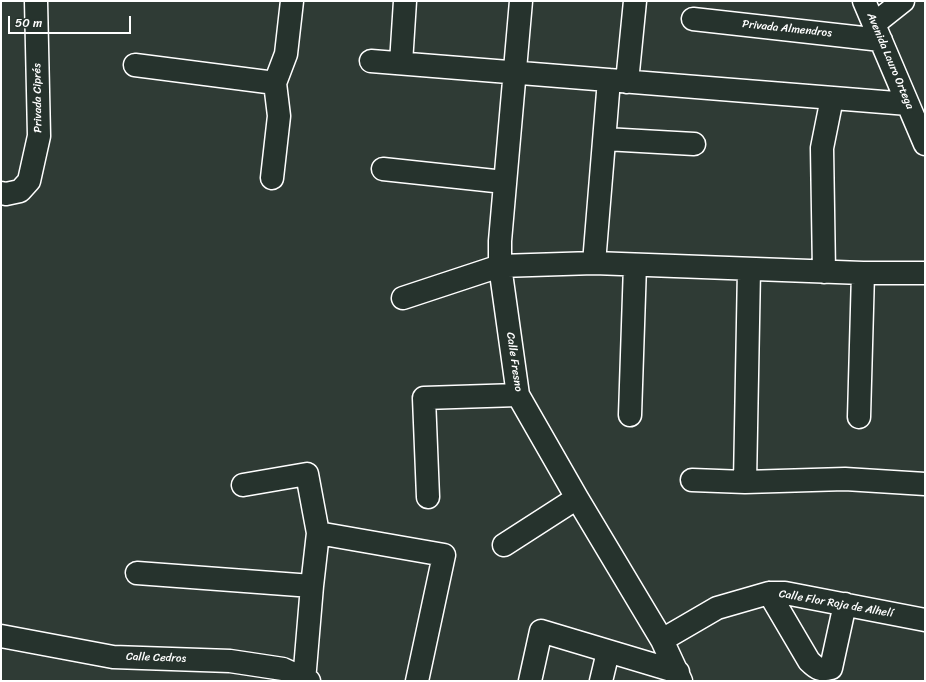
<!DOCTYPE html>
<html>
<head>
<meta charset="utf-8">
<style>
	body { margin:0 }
	#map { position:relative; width:926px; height:682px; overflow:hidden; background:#2f3b35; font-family:Sriracha,sans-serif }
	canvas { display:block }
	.frame { position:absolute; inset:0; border:2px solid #fff; pointer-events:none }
	.scale { position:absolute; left:8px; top:16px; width:123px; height:18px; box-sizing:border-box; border:2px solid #fff; border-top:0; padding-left:5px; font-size:12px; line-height:14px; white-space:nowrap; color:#fff; -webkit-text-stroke:3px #26332d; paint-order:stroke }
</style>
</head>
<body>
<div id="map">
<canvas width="926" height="682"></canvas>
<div class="frame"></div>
<div class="scale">50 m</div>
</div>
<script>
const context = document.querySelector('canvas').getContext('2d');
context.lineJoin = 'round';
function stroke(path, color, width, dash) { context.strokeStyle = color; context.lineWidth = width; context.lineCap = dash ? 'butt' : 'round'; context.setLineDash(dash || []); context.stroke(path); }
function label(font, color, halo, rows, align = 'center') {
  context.font = font + ' Sriracha,sans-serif'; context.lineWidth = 4; context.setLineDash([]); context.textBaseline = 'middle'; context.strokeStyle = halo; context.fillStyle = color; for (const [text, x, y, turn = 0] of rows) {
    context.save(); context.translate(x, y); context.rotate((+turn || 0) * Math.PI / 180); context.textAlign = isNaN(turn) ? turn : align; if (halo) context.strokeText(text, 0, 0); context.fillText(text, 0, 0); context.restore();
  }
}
const minor = new Path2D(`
	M521,1L500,241V266L518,395L577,498L662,640L681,681
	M864,1L925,144
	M693,19L881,40
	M874,24L903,1
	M371,61L908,104
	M401,63L405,1
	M135,65L275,83
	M627,82L635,1
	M605,139L694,144
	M383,169L504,182
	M272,178L279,116L275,83L286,54L292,1
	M1,193L6,194L20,191L29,181L39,136L36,1
	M594,263L609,80
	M824,272L822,148L832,98
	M403,298L500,266L594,263L863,273H925
	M630,415L635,265
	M859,417L863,273
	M692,480L745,482L845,479L925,484
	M745,482L749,269
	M243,485L307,474L318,533L312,586L304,681
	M428,497L424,398L518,395
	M318,533L444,555L417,681
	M504,545L577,498
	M137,573L312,586
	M769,593L809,661C817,669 821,671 831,668L845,604
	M1,636L113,657L230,661L283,669L309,681
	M662,640L717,608L769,593H785L925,620
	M530,681L541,631L678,672
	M601,681L608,652`);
stroke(minor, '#fff', 25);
stroke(minor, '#26332d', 22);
label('11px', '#fff', '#26332d', [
	["Privada Almendros",787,29,6],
	["Avenida Lauro Ortega",890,61,67],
	["Privada Ciprés",38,98,-91],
	["Calle Fresno",514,362,82],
	["Calle Flor Roja de Alhelí",836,604,10],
	["Calle Cedros",156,658,2]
]);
</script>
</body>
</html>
